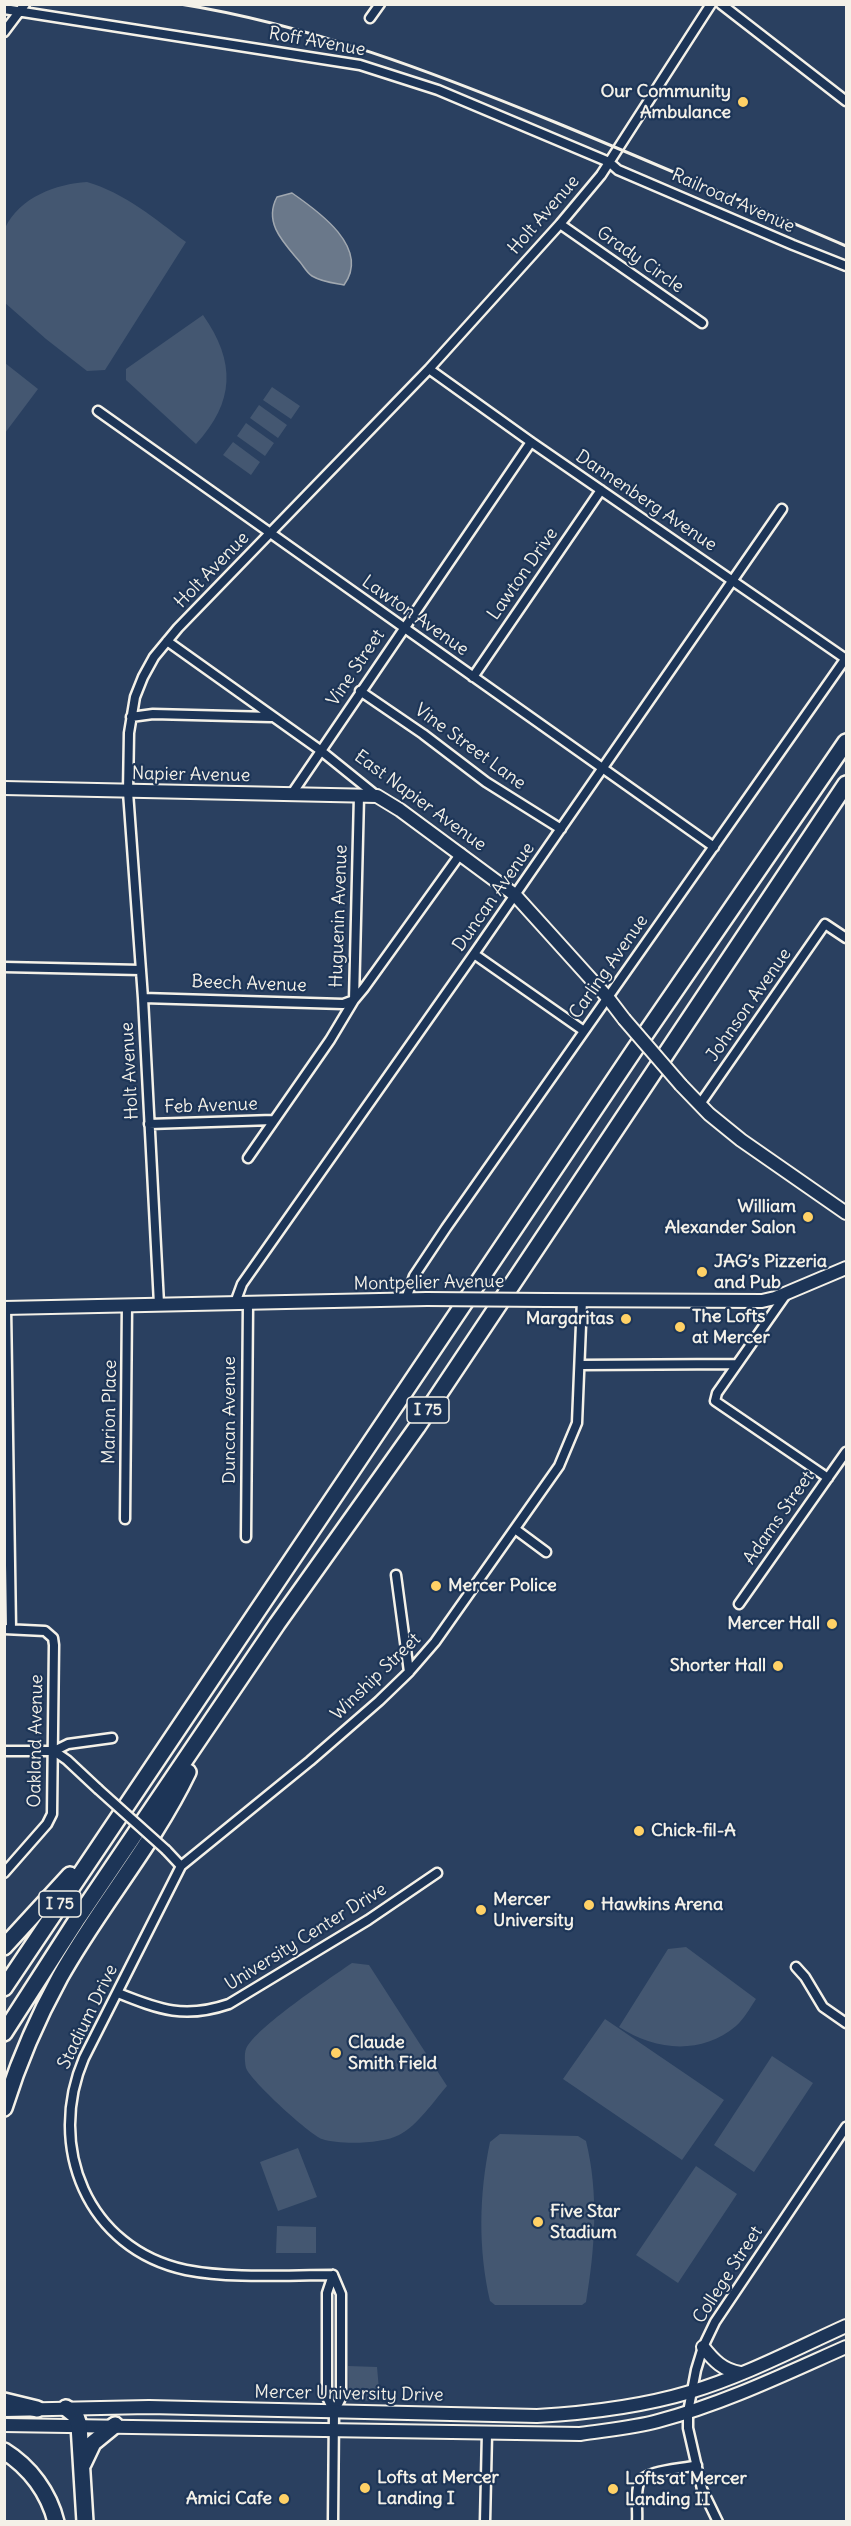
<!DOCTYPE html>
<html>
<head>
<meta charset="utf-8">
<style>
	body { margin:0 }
	#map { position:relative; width:851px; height:2526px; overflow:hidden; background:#2a4060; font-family:Delius,sans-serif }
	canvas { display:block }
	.frame { position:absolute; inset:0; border:6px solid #f4f1e8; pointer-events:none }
</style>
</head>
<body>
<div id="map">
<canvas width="851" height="2526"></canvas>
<div class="frame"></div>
</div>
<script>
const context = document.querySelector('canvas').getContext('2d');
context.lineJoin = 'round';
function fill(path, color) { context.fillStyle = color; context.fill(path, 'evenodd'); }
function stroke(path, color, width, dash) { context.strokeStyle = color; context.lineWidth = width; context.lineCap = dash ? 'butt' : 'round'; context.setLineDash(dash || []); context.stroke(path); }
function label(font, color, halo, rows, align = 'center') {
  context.font = font + ' Delius,sans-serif'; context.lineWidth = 4.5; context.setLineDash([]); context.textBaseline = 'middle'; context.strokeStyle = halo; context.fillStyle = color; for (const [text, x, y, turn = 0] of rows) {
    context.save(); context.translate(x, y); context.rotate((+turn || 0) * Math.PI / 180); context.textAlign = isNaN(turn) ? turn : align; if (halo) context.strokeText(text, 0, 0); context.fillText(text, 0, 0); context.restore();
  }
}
fill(new Path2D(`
	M87,182C125,193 155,219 186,242L105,370L87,371L46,339L4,302C4,288 1,237 5,228C20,197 56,184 87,182Z
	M203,315C236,362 235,402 196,444L126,380V369Z
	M5,363L38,389L5,433H4Z
	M272,387L300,406L291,419L263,400Z
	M259,405L287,425L278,438L250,418Z
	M246,423L274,443L265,456L237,436Z
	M233,442L260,462L251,475L223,455Z
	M686,1947L756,1999C750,2008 744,2019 736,2026C701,2055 656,2051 619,2027L668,1949Z
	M352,1963L369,1965L447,2086C433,2102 418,2125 399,2135C382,2144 340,2145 322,2139C309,2134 251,2081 246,2068C245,2063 244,2054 246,2049C255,2028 329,1979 352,1963Z
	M605,2019L724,2100L682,2160L563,2079Z
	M772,2056L813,2083L754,2172L714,2145Z
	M500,2134L578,2136L586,2141C599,2194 595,2249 586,2302L582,2305H495L490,2301C478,2249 479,2194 490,2142Z
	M298,2148L317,2197L278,2211L260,2162Z
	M696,2166L737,2194L678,2283L636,2255Z
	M277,2226L316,2227V2253H276Z
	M348,2366L377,2367L380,2401L349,2400Z`), '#445771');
const water = new Path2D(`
	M292,193C318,211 371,248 344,285C333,283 322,282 312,276C307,273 304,267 300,262C284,243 263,223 277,197Z`);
fill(water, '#6a788a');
stroke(water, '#a1a8b0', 1.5);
const street = new Path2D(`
	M721,4L846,101
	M4,9L360,65L438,90L609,162L618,170L793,245L846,266
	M370,18L380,4
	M4,32L25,4
	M560,224L702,323
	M429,369L531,442L846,659
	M98,411L714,847
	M167,641L320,750L377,796
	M473,677L601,490
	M360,691L423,734L486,782L561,829
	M131,717L153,714L271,717
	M291,795L531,442
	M474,954L584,1031
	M4,967L141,970
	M143,998L343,1004L354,1000L364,988L461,853
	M700,1104L825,924L846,938
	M149,1124L273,1120
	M248,1158L330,1040L354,1000L359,796
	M787,1293L717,1393L715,1401L828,1478
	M406,1299L414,1276L446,1228L846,658
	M235,1303L242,1284L474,954L782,509
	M159,1304L143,998L128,792L129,733L135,697L143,677L154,657L178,628L429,369L560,224L601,175L711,4
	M6,1308L11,1629
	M580,1365L736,1364
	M125,1519L127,1305
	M515,1529L546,1552
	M246,1537L248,1304
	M396,1575L409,1672
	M739,1604L846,1452
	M4,1629L45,1631L53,1638L54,1645L52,1814L47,1824L4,1873
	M4,1751H54L68,1744L112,1738
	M54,1751L67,1760L98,1789
	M166,1850L181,1866
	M796,1967L805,1977L823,2007L846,2023
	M118,1993C160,2010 185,2019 229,2004L368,1920L437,1873
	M333,2275C286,2275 232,2279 186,2270C87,2249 46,2146 84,2058L181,1866L310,1761L379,1701L409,1672L435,1642L559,1466L577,1423L582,1300
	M333,2275L341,2294V2398L334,2412
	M333,2522L334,2412L327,2397V2293L333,2275
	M485,2522L487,2433
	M637,2522C638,2510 635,2494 639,2483C644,2470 683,2469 697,2465
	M718,2522L702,2489L688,2428V2412L696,2370L703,2347L715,2322L846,2127`);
const secondary = new Path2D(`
	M4,788L377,796L400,810L515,895L608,998L624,1019
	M681,1085L709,1114L741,1140L846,1213
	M546,1300L762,1301L775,1298L846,1268
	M4,1308L427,1299
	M703,2347C714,2361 723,2370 740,2373
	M4,2410L149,2407L537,2416C589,2413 640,2407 690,2392C744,2376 795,2349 846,2326
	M4,2425L580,2434C606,2430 633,2428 658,2421C723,2404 785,2374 846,2347`);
const highway = new Path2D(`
	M4,1947L70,1875
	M4,1988L635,1049L846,742
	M4,2033L78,1918L277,1624L417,1427L846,784
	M4,2108C18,2063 37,2019 60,1977C99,1907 153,1845 188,1772
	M4,2401L37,2409
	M66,2408L76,2416L79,2425L85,2522
	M4,2451C30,2467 49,2493 56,2522
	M83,2464L93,2443L115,2425`);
stroke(street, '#f4f1e8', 13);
stroke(secondary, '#f4f1e8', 16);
stroke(highway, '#f4f1e8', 20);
stroke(street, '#1d3557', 8);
stroke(secondary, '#1d3557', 12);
stroke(highway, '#1d3557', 15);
stroke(new Path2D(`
	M180,4C311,25 435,73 557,123C654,163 750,205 846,246`), '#f4f1e8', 3);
const streetBridge = new Path2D(`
	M98,1789L166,1850`);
const secondaryBridge = new Path2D(`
	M624,1019L681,1085
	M427,1299L546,1300`);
stroke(streetBridge, '#f4f1e8', 13, []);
stroke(secondaryBridge, '#f4f1e8', 16, []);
stroke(streetBridge, '#1d3557', 8);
stroke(secondaryBridge, '#1d3557', 12);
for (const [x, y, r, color] of [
	[743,102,6,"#ffd166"],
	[808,1217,6,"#ffd166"],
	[702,1272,6,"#ffd166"],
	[626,1319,6,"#ffd166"],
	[680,1327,6,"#ffd166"],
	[436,1586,6,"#ffd166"],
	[832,1624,6,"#ffd166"],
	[778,1666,6,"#ffd166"],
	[639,1831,6,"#ffd166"],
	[589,1905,6,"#ffd166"],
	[481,1910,6,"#ffd166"],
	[336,2053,6,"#ffd166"],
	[538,2222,6,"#ffd166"],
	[365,2488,6,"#ffd166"],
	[613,2489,6,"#ffd166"],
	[284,2499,6,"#ffd166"]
]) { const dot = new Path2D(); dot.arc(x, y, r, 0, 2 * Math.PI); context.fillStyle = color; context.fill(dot); stroke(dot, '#1d3557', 2); }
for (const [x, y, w] of [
	[428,1410,42],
	[60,1904,42]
]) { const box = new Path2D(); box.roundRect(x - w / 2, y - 13, w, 26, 4.5); context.fillStyle = '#1d3557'; context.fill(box); stroke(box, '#f4f1e8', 1.5); }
label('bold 16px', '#f4f1e8', null, [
	["I 75",428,1410],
	["I 75",60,1904]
]);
label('18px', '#f4f1e8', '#1d3557', [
	["Roff Avenue",317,42,10],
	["Railroad Avenue",733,201,24],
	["Holt Avenue",544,215,-49],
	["Grady Circle",640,260,35],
	["Dannenberg Avenue",646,501,34],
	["Holt Avenue",212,570,-46],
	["Lawton Drive",523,574,-55],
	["Lawton Avenue",415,616,35],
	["Vine Street",356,668,-56],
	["Vine Street Lane",470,747,36],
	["Napier Avenue",191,775,1],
	["East Napier Avenue",420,801,36],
	["Duncan Avenue",494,897,-55],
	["Huguenin Avenue",339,916,-88],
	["Carling Avenue",609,967,-55],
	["Beech Avenue",249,984,2],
	["Johnson Avenue",749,1005,-55],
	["Holt Avenue",130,1071,-93],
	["Feb Avenue",211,1106,-2],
	["Montpelier Avenue",429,1283,-1],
	["Marion Place",110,1412,-89],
	["Duncan Avenue",230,1420,-90],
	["Adams Street",779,1518,-55],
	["Winship Street",376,1677,-44],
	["Oakland Avenue",36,1741,-89],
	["University Center Drive",306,1937,-32],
	["Stadium Drive",88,2017,-64],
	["College Street",728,2275,-57],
	["Mercer University Drive",349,2394,1]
]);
label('bold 18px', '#f4f1e8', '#1d3557', [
	["Our Community",731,92,"right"],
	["Ambulance",731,113,"right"],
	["William",796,1207,"right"],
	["Alexander Salon",796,1228,"right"],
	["JAG’s Pizzeria",714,1262],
	["and Pub",714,1283],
	["The Lofts",692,1317],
	["at Mercer",692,1338],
	["Margaritas",614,1319,"right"],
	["Mercer Police",448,1586],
	["Mercer Hall",820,1624,"right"],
	["Shorter Hall",766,1666,"right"],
	["Chick-fil-A",651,1831],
	["Mercer",493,1900],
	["University",493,1921],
	["Hawkins Arena",601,1905],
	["Claude",348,2043],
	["Smith Field",348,2064],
	["Five Star",550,2212],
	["Stadium",550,2233],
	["Lofts at Mercer",377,2478],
	["Landing I",377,2499],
	["Lofts at Mercer",625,2479],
	["Landing II",625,2500],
	["Amici Cafe",272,2499,"right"]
], 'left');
</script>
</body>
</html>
